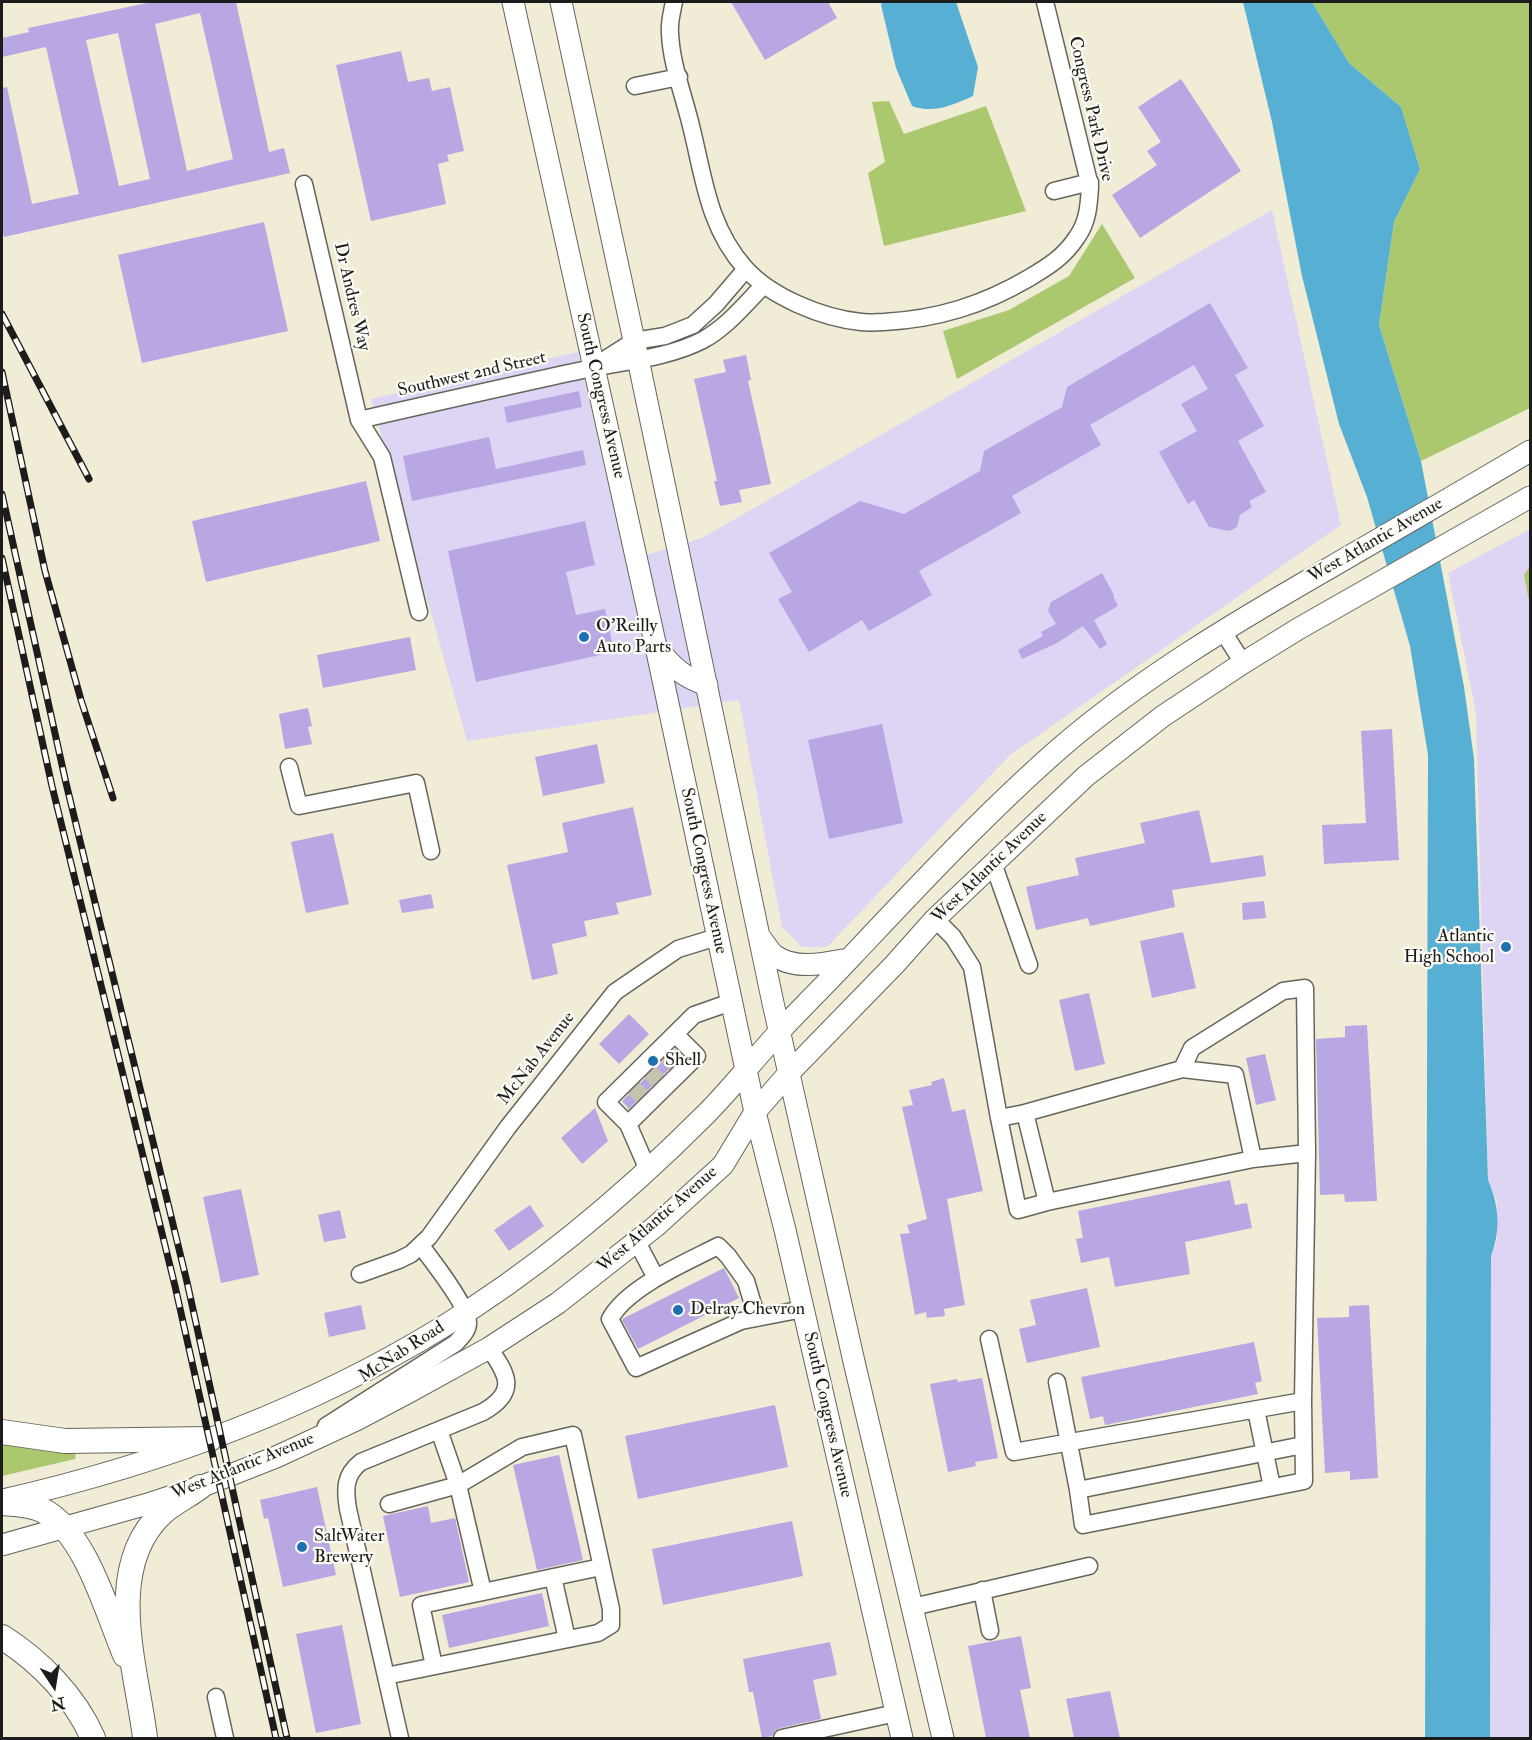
<!DOCTYPE html>
<html>
<head>
<meta charset="utf-8">
<style>
	body { margin:0 }
	#map { position:relative; width:1532px; height:1740px; overflow:hidden; background:#f0ecd5; font-family:"IM FELL Double Pica",serif }
	canvas { display:block }
	.frame { position:absolute; inset:0; border:3px solid #1c1c1c; pointer-events:none }
	.north { position:absolute; left:24px; top:1656px; width:60px; height:60px; -webkit-text-stroke:4px #fdfcf7; paint-order:stroke; rotate:168deg; font-size:16px; font-weight:700; line-height:24px; text-align:center; color:#1c1c1c }
	.north::after { content:''; display:block; margin:auto; width:21px; height:27px; background:#1c1c1c; clip-path:polygon(50% 0,100% 100%,50% 72%,0 100%) }
</style>
</head>
<body>
<div id="map">
<canvas width="1532" height="1740"></canvas>
<div class="frame"></div>
<div class="north">N</div>
</div>
<script>
const context = document.querySelector('canvas').getContext('2d');
context.lineJoin = 'round';
function fill(path, color) { context.fillStyle = color; context.fill(path, 'evenodd'); }
function stroke(path, color, width, dash) { context.strokeStyle = color; context.lineWidth = width; context.lineCap = dash ? 'butt' : 'round'; context.setLineDash(dash || []); context.stroke(path); }
function label(font, color, halo, rows, align = 'center') {
  context.font = font + ' "IM FELL Double Pica",serif'; context.lineWidth = 4.5; context.setLineDash([]); context.textBaseline = 'middle'; context.strokeStyle = halo; context.fillStyle = color; for (const [text, x, y, turn = 0] of rows) {
    context.save(); context.translate(x, y); context.rotate((+turn || 0) * Math.PI / 180); context.textAlign = isNaN(turn) ? turn : align; if (halo) context.strokeText(text, 0, 0); context.fillText(text, 0, 0); context.restore();
  }
}
fill(new Path2D(`
	M1272,210L1341,525L1010,755L827,947H802L782,927L739,700L467,741L371,399L578,352L626,561L702,538Z
	M1530,529V1738H1490L1491,1256L1497,1241V1201L1488,1181L1476,713L1448,573Z`), '#ded5f5');
fill(new Path2D(`
	M1312,2H1530V408L1421,461L1379,325L1394,222L1420,169L1401,107L1349,63Z
	M889,101L904,134L986,106L1026,211L884,246L868,173L885,162L872,102Z
	M1102,224L1135,278L957,379L943,331L1009,310L1069,276Z
	M1530,566V606L1524,575Z
	M2,1442L47,1451L76,1452L75,1459L2,1476Z`), '#abc86f');
fill(new Path2D(`
	M882,2H956L978,67L973,96C953,105 933,114 912,106L896,68L881,5Z
	M1243,2H1312L1349,63L1401,107L1420,169L1394,222L1379,325L1421,461L1464,687L1474,759L1488,1180C1499,1205 1501,1230 1491,1256L1490,1738H1425L1428,755L1410,646L1367,497L1339,424L1302,276L1272,122Z`), '#57b0d4');
fill(new Path2D(`
	M152,2H236L269,152L284,148L290,173L4,237L2,227V88L7,87L32,204L79,194L46,47L2,57V38L29,32L28,28ZM200,13L233,159L187,171L155,24ZM118,33L150,179L119,186L86,40Z
	M731,2H828L837,18L765,60Z
	M401,51L408,82L429,78L432,91L450,87L464,151L447,155L449,161L438,164L446,204L371,221L336,65Z
	M1181,79L1241,171L1140,238L1112,195L1157,165L1147,151L1161,142L1138,107Z
	M264,222L288,331L142,363L118,255Z
	M1210,303L1248,368L1235,375L1264,426L1238,441L1266,492L1249,501L1252,507L1240,515L1237,527L1230,531L1209,527L1194,500L1188,504L1159,452L1197,431L1181,404L1208,389L1194,365L1090,425L1101,445L1012,496L1021,513L919,571L932,595L869,631L862,620L809,652L778,599L792,592L769,553L860,501L904,514L980,471L984,451L1062,407L1067,387Z
	M746,355L751,380L748,381L771,484L739,490L742,502L720,506L714,481H717L694,379L726,372L723,360Z
	M579,391L582,407L507,423L504,407Z
	M489,437L496,469L583,450L586,465L412,501L403,456Z
	M366,481L380,541L206,582L192,521Z
	M585,521L595,565L566,572L576,615L605,609L614,652L476,682L448,551Z
	M1102,573L1114,595V598L1118,606L1094,620L1107,644L1100,649L1083,626L1057,643L1022,659L1018,650L1043,636L1041,632L1056,624L1048,611L1051,602Z
	M410,637L416,670L323,688L317,655Z
	M308,708L312,726L308,727L312,744L285,749L279,714Z
	M882,724L903,823L829,839L808,740Z
	M1392,729L1399,860L1324,864L1322,825L1366,823L1361,731Z
	M597,744L605,783L543,796L535,757Z
	M633,807L652,895L616,903L619,914L584,921L587,936L552,944L558,974L532,980L507,865L568,852L562,823Z
	M1199,810L1211,863L1263,855L1266,876L1172,890L1175,907L1090,926L1088,918L1036,930L1026,887L1079,875L1075,858L1145,843L1140,823Z
	M333,833L349,904L306,913L291,842Z
	M431,894L434,908L402,913L399,900Z
	M1264,901L1266,918L1243,920L1242,903Z
	M1183,932L1196,988L1152,998L1140,941Z
	M1089,993L1105,1064L1075,1071L1059,1000Z
	M629,1014L649,1034L619,1064L599,1044Z
	M1367,1025L1377,1201L1345,1202L1344,1194L1320,1195L1316,1039L1345,1037V1026Z
	M675,1049L682,1056L629,1109L622,1101Z
	M1265,1054L1276,1100L1256,1105L1246,1058Z
	M944,1078L952,1112L965,1109L983,1191L947,1199L965,1305L944,1309L945,1316L927,1318L926,1312L915,1315L900,1234L910,1233L907,1225L927,1219L902,1107L913,1105L909,1090L932,1085L931,1082Z
	M595,1108L608,1141L582,1164L561,1138Z
	M1230,1180L1235,1205L1247,1203L1252,1228L1185,1242L1190,1274L1115,1287L1109,1257L1081,1263L1076,1239L1083,1238L1078,1211Z
	M241,1189L259,1275L221,1283L203,1197Z
	M530,1205L544,1226L509,1251L494,1230Z
	M340,1210L346,1238L324,1242L318,1215Z
	M724,1268L739,1298L638,1349L622,1320L624,1318Z
	M1087,1288L1100,1347L1027,1363L1019,1329L1036,1325L1030,1300Z
	M361,1305L366,1329L329,1337L324,1313Z
	M1369,1305L1378,1478L1350,1480V1471L1325,1473L1317,1318L1349,1317V1306Z
	M1254,1342L1262,1381L1255,1383L1258,1394L1105,1425L1103,1416L1090,1419L1081,1377Z
	M982,1378L998,1458L975,1462L976,1466L948,1472L930,1384L957,1379L958,1382Z
	M775,1405L788,1467L638,1499L625,1436Z
	M559,1455L583,1560L537,1570L513,1465Z
	M317,1487L336,1575L283,1587L268,1518L264,1519L260,1500Z
	M428,1506L431,1523L455,1518L469,1582L400,1597L383,1516Z
	M792,1521L803,1576L663,1605L652,1549Z
	M542,1593L549,1626L449,1648L442,1615Z
	M342,1625L361,1724L316,1733L296,1634Z
	M1021,1636L1031,1688L1020,1690L1030,1738H986L968,1646Z
	M830,1642L837,1675L813,1680L821,1719L780,1728L775,1731L772,1736L762,1738L753,1692H749L743,1659Z
	M1110,1691L1120,1738H1074L1066,1699Z`), '#b9a7e3');
stroke(new Path2D(`
	M665,1053L677,1067
	M648,1070L661,1084
	M632,1086L645,1100`), '#c6c2b0', 16, [16, 8]);
const minor = new Path2D(`
	M674,2C672,12 669,22 670,33C671,64 685,99 692,130C704,179 709,228 745,268C771,297 822,318 861,322C869,323 877,322 884,322C938,319 983,305 1029,278C1049,266 1064,257 1077,237C1088,222 1089,204 1090,186L1045,2
	M635,86L679,77
	M304,184L359,420L382,457L419,612
	M1054,191L1090,182
	M601,362L634,341L665,336L693,325L716,304L746,269
	M359,420C434,403 508,386 583,370C622,361 666,359 703,340C727,327 745,304 764,285
	M1222,630L1243,663
	M289,767L299,806L416,783L431,851
	M993,863L1029,965
	M935,919L953,937L972,967L999,1118L1025,1113L1047,1202L1253,1159L1307,1153L1303,1401L1304,1481L1083,1525L1078,1490L1303,1445
	M675,1034L697,1056L628,1124L606,1102L694,1015L731,1002
	M1182,1069L1192,1048L1283,991L1305,988L1307,1153
	M1025,1113L1182,1069L1235,1075L1253,1159
	M999,1118L1018,1210L1047,1202
	M628,1124L648,1170
	M637,1242L656,1278
	M360,1274L399,1260L411,1254L429,1237L508,1127L615,992L678,949L717,937
	M757,1318L746,1281L728,1256L718,1246C687,1262 627,1287 610,1319L636,1368L741,1321L803,1309
	M989,1339L1014,1452L1303,1401
	M1057,1382L1078,1490
	M1256,1410L1272,1487
	M326,1426L456,1343C461,1337 468,1331 468,1323C469,1308 431,1259 421,1246
	M439,1430L458,1485L483,1592L601,1567
	M553,1577L567,1639
	M982,1590L990,1631
	M913,1607L1089,1566
	M434,1666L421,1605L483,1592
	M386,1676L598,1633L611,1625V1609L573,1435L522,1447L458,1485L389,1504
	M216,1697L225,1738
	M400,1738L348,1509C345,1490 344,1475 361,1462L483,1412C518,1392 508,1375 489,1348
	M782,1738L896,1713`);
const major = new Path2D(`
	M513,2L656,647L755,1112L785,1230L902,1738
	M561,2L638,359L773,1003L855,1366L943,1738
	M659,650C673,668 685,678 707,685
	M759,936C764,942 769,951 774,955C795,971 827,963 849,959
	M3,1500C156,1465 307,1410 441,1328C538,1269 625,1195 705,1115C732,1088 755,1058 781,1030C804,1005 829,981 853,955C920,884 986,813 1060,748C1141,678 1234,623 1326,570C1394,530 1463,491 1530,451
	M2,1545L151,1503L200,1487L276,1457L356,1420L409,1392L489,1348L558,1303L656,1226L723,1165L755,1112L789,1073L895,964L935,919L1086,776L1163,716L1243,663L1298,629L1530,497`);
const highway = new Path2D(`
	M2,1432L65,1441L210,1439
	M2,1503C15,1504 29,1504 42,1510C85,1531 107,1612 125,1655
	M2,1637C40,1661 75,1697 93,1738
	M145,1738C137,1669 102,1569 162,1513C173,1503 188,1496 200,1487`);
stroke(minor, '#66655d', 19);
stroke(major, '#66655d', 23);
stroke(highway, '#66655d', 26);
stroke(minor, '#fff', 16);
stroke(major, '#fff', 21);
stroke(highway, '#fff', 24);
const rail = new Path2D(`
	M2,314L89,479
	M2,372L45,571L81,700L113,798
	M2,494L66,783L187,1282L287,1738
	M2,558L52,786L175,1286L276,1738`);
stroke(rail, '#1c1c1c', 7);
stroke(rail, '#fdfcf7', 4.5, [14]);
for (const [x, y, r, color] of [
	[584,637,6,"#1f6fb2"],
	[1506,947,6,"#1f6fb2"],
	[653,1061,6,"#1f6fb2"],
	[678,1310,6,"#1f6fb2"],
	[302,1547,6,"#1f6fb2"]
]) { const dot = new Path2D(); dot.arc(x, y, r, 0, 2 * Math.PI); context.fillStyle = color; context.fill(dot); stroke(dot, '#fdfcf7', 2); }
label('18px', '#1c1c1c', '#fdfcf7', [
	["Congress Park Drive",1090,109,77],
	["Dr Andres Way",351,297,77],
	["Southwest 2nd Street",472,375,-13],
	["South Congress Avenue",600,396,77],
	["West Atlantic Avenue",1376,541,-30],
	["West Atlantic Avenue",990,868,-44],
	["South Congress Avenue",703,871,78],
	["McNab Avenue",537,1059,-52],
	["West Atlantic Avenue",658,1220,-41],
	["McNab Road",402,1353,-33],
	["South Congress Avenue",827,1415,77],
	["West Atlantic Avenue",243,1467,-22]
]);
label('18px', '#1c1c1c', '#fdfcf7', [
	["O'Reilly",596,627],
	["Auto Parts",596,648],
	["Atlantic",1494,937,"right"],
	["High School",1494,958,"right"],
	["Shell",665,1061],
	["Delray Chevron",690,1310],
	["SaltWater",314,1537],
	["Brewery",314,1558]
], 'left');
</script>
</body>
</html>
